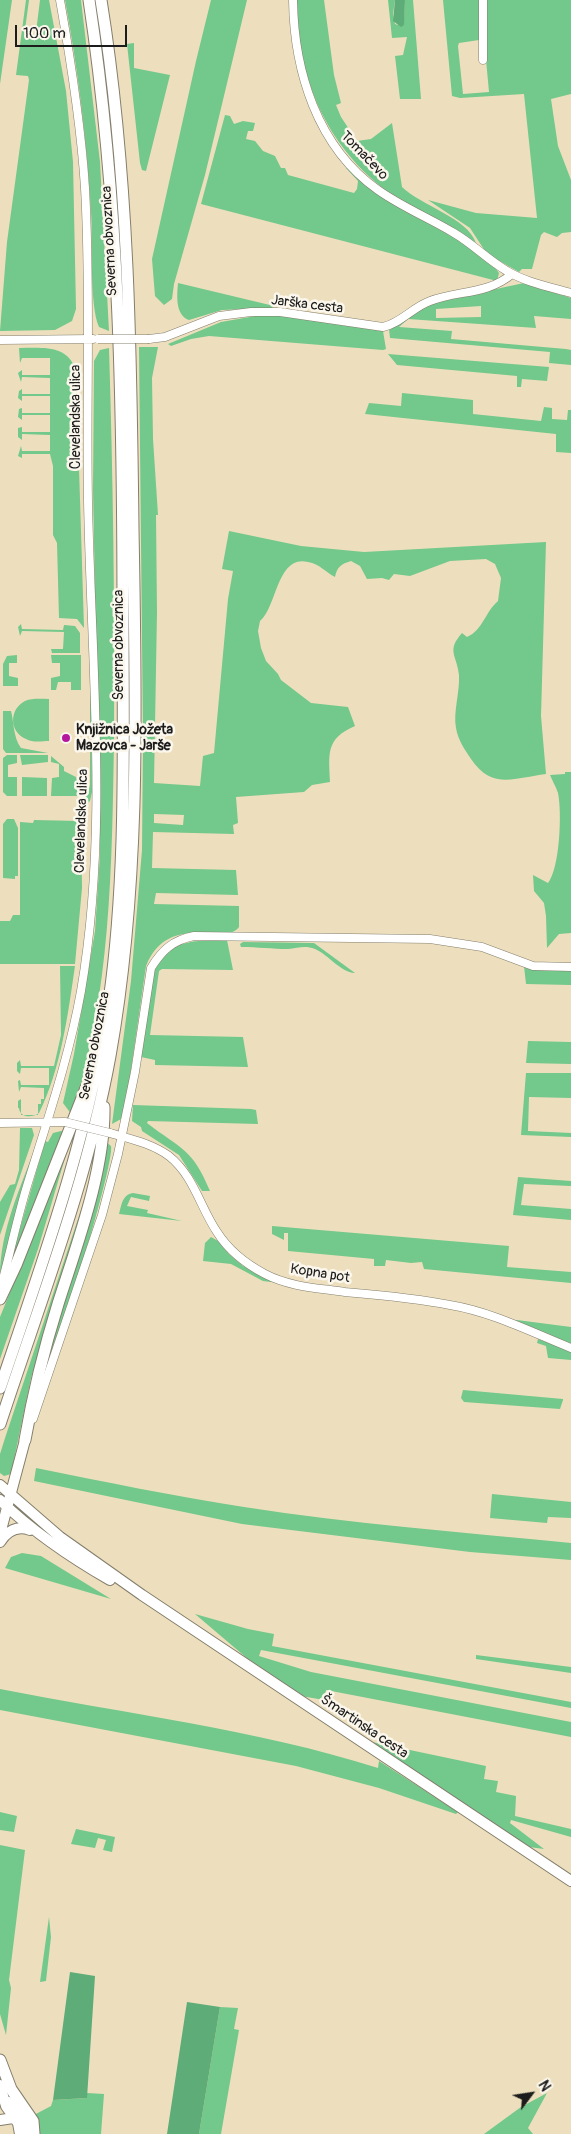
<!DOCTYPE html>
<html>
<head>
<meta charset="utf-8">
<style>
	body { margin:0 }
	#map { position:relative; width:571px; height:2134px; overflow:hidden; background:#eddfbd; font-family:Pangolin,sans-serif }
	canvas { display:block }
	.north { position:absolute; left:506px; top:2069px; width:50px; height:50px; -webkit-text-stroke:4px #fbf7ec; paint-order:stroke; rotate:59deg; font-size:14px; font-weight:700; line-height:20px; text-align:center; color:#1c1c1c }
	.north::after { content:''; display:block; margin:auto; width:18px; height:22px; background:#1c1c1c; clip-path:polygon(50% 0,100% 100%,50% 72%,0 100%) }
	.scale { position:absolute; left:15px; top:25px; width:112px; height:22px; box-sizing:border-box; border:2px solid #1c1c1c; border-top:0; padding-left:6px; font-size:15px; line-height:18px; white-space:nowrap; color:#1c1c1c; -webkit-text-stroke:4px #fbf7ec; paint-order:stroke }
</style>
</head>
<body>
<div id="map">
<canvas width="571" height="2134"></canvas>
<div class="north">N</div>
<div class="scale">100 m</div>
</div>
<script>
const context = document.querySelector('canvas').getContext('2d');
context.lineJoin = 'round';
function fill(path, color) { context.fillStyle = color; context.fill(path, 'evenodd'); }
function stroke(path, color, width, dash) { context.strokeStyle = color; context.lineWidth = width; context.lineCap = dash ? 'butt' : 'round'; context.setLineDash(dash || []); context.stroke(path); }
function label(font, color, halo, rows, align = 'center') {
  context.font = font + ' Pangolin,sans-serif'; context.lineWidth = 5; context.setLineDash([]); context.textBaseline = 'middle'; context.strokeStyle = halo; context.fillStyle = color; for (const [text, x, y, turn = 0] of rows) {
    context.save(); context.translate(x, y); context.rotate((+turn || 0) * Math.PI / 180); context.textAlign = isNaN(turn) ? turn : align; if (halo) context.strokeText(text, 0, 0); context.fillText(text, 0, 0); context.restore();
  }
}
fill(new Path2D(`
	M0,0H12L0,84Z
	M26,0H29L24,37L35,40L40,0H49L66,91L73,162L76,309L72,321L55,330L0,331L7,242L29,80L28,76L16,75Z
	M65,0H81L100,162L109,331L99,327C89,304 93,241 91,212C87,141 78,71 65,0Z
	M211,0H247L205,175L174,284L172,299L164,305L155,296L152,259L196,61Z
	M297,0H324L334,75L341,103L336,105L341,117L357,141L371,139L392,123L402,187C420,205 468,218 476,243C454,227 429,218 406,204C333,160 296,84 297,0Z
	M388,0H395L393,14L395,24L398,25L404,19L405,0H413L421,99H400L395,56L403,55L407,37L392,38Z
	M443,0H481L479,40L459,43L458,46L463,94L489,92L484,38L485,0H571V94L551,99L558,146L571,180V232L562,233L557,237L544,232L541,235L532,269H522L519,272L487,254L470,228L428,200L476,213L537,218L524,94L460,98L452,96Z
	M134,43V68L170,75L146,171L142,170L140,163L127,44Z
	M225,115L230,116L234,124L243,121L255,123L253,131H248L246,139L255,141L263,151L275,156L281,168H285L288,175L354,193L357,189L358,181L346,168V162L393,204L464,243L496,269L499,273L497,281L201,204Z
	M178,283L274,306L272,308L222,310L189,320C175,315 177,295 178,283Z
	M524,283L571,298V319L534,316L536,328L408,319L399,327L452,331L451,339L566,349L571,350V365L549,363L550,352L390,338L389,329L426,304ZM481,306V317L436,318V309Z
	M267,314L383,331L386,349L383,350L209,336L191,339L171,346L168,344L221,322Z
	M139,347H158L152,378L153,439L158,515H156L157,612L154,783L200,786L203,756L214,753L228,599L233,571L222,569L229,531L301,546L364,552L546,542L541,716L546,774C514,778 492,790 471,759C465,750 458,740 456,728C453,712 460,692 459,675C457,655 446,651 462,633L467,637C483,630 485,612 498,601L501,578L495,564L486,559L450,561L410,576L394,574L389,580L382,578L367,579L360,566L351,561C341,564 337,567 335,577C325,572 320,564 308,562C277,554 277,607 260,621L258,631L261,648L266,661L278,674L281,680L311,703L348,707L355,726C325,739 329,754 330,782L312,785L304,792L236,797L238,823L233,825L234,834L153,832L152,868L236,870L238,895L156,893L154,904L239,906V927C224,948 169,910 146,966L128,1090L121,1119L112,1124L131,981L142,850L143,738ZM154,814L184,815L183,825L154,823Z
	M19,348C42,348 68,344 76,371L84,628L77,619L59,618L57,543L53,535V466L50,454H22V458L18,456L21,446L22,451H50V435L22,434V440L18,437V428L22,427V432H50V415H22V420L18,417L19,409L22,408V413H50V396H22V401L18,398L19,391L22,389V394H50V378L22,377L21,382L18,373L22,370V375H50V358H22L20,363Z
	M109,348C113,478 115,609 114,739C112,865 111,994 72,1115L63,1103L74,1054L95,931L100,854L93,490L94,361L100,350Z
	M388,354L549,367L547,381L522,379L521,387H517V376L397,365Z
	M402,393L473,400V414L541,421L544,407L552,408V419L567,420L568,410H571V453L556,452V434L365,414L369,403L401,406Z
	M21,624L22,629L63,630L64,625L75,626L80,633V653H52L51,649H63L64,632L22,631L20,636L18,627Z
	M90,636L92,792L90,801L82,808L90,785Z
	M17,655V663H9V676L18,678V686H3V664L7,656Z
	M51,655H81V690H71V682H58L56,690H51V678L60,676V663H52Z
	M49,699V741C42,741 33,743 26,739C9,732 9,709 25,701C32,698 41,699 49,699Z
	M3,711H11C14,722 13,737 21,748L48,753H6L3,749Z
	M7,755H17V763L8,765V777H17V796H7L3,792V758Z
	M20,755H48V762L22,765Z
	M51,756L64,767V771L76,777L78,785H81L77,796H51L52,778L59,777V764L51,762Z
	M565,772H571V933L559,934L547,948L546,916L544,903L534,891L533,875L548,883C560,868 562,812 558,793C556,787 552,780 550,775L565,774Z
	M22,777L47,778V796H22Z
	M7,819H14L18,828V876H15V879L3,878V824Z
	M34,820L80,821L81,823L82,888L75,964H0V921H10L13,915H20V822L33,823Z
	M227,940L233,970L162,969L159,971L150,1035L243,1037L248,1067L155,1065V1060L141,1057L153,972C169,938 194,941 227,940Z
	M243,942L314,943L355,973C340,972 329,955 315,949C305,945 298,948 288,949C272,949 258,947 241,947L240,944Z
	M60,966H75C68,1014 61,1069 39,1113C32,1118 20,1118 19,1108H18V1101L21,1099V1115H38V1104H41V1099H44V1088L21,1087L19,1092L18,1081L20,1080L21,1085H49V1068H21L20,1074L17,1071V1063L20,1060L21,1066H54L61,1035Z
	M524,966L571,970V985L526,984Z
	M528,1041L571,1042V1064L526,1063Z
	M526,1073H571V1098L529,1097L528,1131L571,1133V1137L521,1135Z
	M133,1105L251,1109L256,1110L258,1124L148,1121L147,1123C182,1150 192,1148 210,1191H202L179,1155L142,1131L141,1127L132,1121Z
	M20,1128H32L34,1135L0,1235V1202L10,1185L15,1184L19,1170Z
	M61,1131L66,1133L13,1261L11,1260L45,1141L48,1142L53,1133Z
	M105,1141L111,1146C115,1162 57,1353 45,1367Z
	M36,1145L13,1223L0,1276C0,1230 21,1187 36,1145Z
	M68,1148L38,1249L0,1359V1317Z
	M518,1177L571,1181V1186L524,1184L521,1205L571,1209V1220L513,1215Z
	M133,1193L150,1196L149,1201L131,1197L127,1206L148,1210L147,1213L182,1221L119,1214C122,1204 122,1195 133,1193Z
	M85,1198L31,1378L11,1474L4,1476L0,1473V1454L5,1438Z
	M272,1226L509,1246L507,1267L571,1272V1283L424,1269L422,1262L411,1263L386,1260L385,1266H374V1259L288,1251V1233H284V1240L272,1234Z
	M211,1237L218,1241L229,1254L243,1266L279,1283L263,1281L231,1264L203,1261L205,1243Z
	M517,1320L571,1327V1345L512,1321Z
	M538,1339L571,1351V1360L548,1358L546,1346L537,1343Z
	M463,1390L563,1399V1400L560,1409L464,1402L461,1398Z
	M36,1468C105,1482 174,1496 244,1507C352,1524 462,1532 571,1543V1560L470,1552L242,1524L34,1481Z
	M492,1494L571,1502V1518L548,1517L547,1523L490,1518Z
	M22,1553L41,1556L111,1599L5,1568L11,1557Z
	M195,1614L248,1629L274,1634L272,1646L571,1702V1708L261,1650L259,1656L311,1672L571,1722V1737L326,1690L324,1700L301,1696L255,1665Z
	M476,1655L571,1667V1673L476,1659Z
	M0,1689C127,1714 255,1729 378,1768L379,1761L458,1812L456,1814L379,1788L296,1766L0,1710Z
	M367,1741L486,1766L484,1779L498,1781L496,1792L516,1796L515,1816L571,1829V1837L511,1820L510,1823L544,1849L529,1847Z
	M0,1812L17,1816L14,1832L0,1830Z
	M76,1829L115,1837L112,1852L103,1850L106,1840L98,1838L95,1848L71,1844Z
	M0,1845L25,1850L9,1980L11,1988L6,2035L0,2014Z
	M49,1917L51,1937L46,1981L40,1982Z
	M220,2007L238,2008L234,2029L239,2030L221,2134H199Z
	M87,2093L104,2094L101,2134H38L34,2115L51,2106L53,2100L87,2098Z
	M547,2093L528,2128L533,2134H484L521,2107Z`), '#73c88b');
fill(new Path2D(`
	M395,0H405L404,25L401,27L393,21Z
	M70,1972L95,1976L87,2098L53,2100Z
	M187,2002L220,2007L199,2134H167Z`), '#5eac77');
const minor = new Path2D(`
	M293,0C294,71 317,147 378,190C402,207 429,218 454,233C473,244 488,260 507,271C525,282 550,287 571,293
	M483,0V60
	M149,339L165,337L219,316L251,312H280L383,327C401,323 413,307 430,301C459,290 487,295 512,274
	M0,340L93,339
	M0,1123L65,1122
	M110,1133C130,1139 151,1143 169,1156C194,1176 200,1207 217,1232C229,1251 246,1264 265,1274C290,1287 318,1288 345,1292C380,1295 416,1298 450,1305C492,1312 531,1332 571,1348
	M1,1287C10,1253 17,1219 27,1186C47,1121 69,1058 81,991C109,829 91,664 88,501C86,397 91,292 85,188C81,125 71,62 60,0
	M33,1419L102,1215L118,1154L135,1072L151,968C162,950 173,940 194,936L430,939L482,947L533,966L571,967`);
const major = new Path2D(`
	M0,1485L60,1537L142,1595L571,1881
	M0,1500C33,1532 70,1557 110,1580
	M0,1534L25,1440
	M0,1542C7,1531 17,1525 30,1530
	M0,2085L6,2106L18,2123L20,2134
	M9,2102L26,2121L28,2134
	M0,2120L13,2118`);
const highway = new Path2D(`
	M0,1299L16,1265L88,1083
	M0,1388C43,1261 89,1134 109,1001C127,875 123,747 123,620C123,413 120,205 89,0
	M0,1424C40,1302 87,1182 110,1056C141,882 136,704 133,528C131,352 129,174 101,0
	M25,1440C33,1394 44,1349 58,1304C77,1244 105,1170 104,1107
	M0,2060L11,2089L33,2121L34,2134`);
stroke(minor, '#847e6c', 9);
stroke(major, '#847e6c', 12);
stroke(highway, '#847e6c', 13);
stroke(minor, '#fff', 8);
stroke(major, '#fff', 10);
stroke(highway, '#fff', 11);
const minorBridge = new Path2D(`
	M98,339H149
	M65,1122L110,1133`);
stroke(minorBridge, '#847e6c', 9, []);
stroke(minorBridge, '#fff', 8);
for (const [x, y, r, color] of [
	[66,738,5,"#b5179e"]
]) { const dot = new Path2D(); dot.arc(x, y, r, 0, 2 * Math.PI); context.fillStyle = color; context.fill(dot); stroke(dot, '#fbf7ec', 2); }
label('14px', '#1c1c1c', '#fbf7ec', [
	["Tomačevo",364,156,46],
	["Severna obvoznica",110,241,-93],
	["Jarška cesta",307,305,7],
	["Clevelandska ulica",76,417,-90],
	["Severna obvoznica",119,645,-90],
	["Clevelandska ulica",82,821,-88],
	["Severna obvoznica",95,1046,-79],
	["Kopna pot",320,1274,9],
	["Šmartinska cesta",364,1727,34]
]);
label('bold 14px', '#1c1c1c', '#fbf7ec', [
	["Knjižnica Jožeta",76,730],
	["Mazovca - Jarše",76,746]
], 'left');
</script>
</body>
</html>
